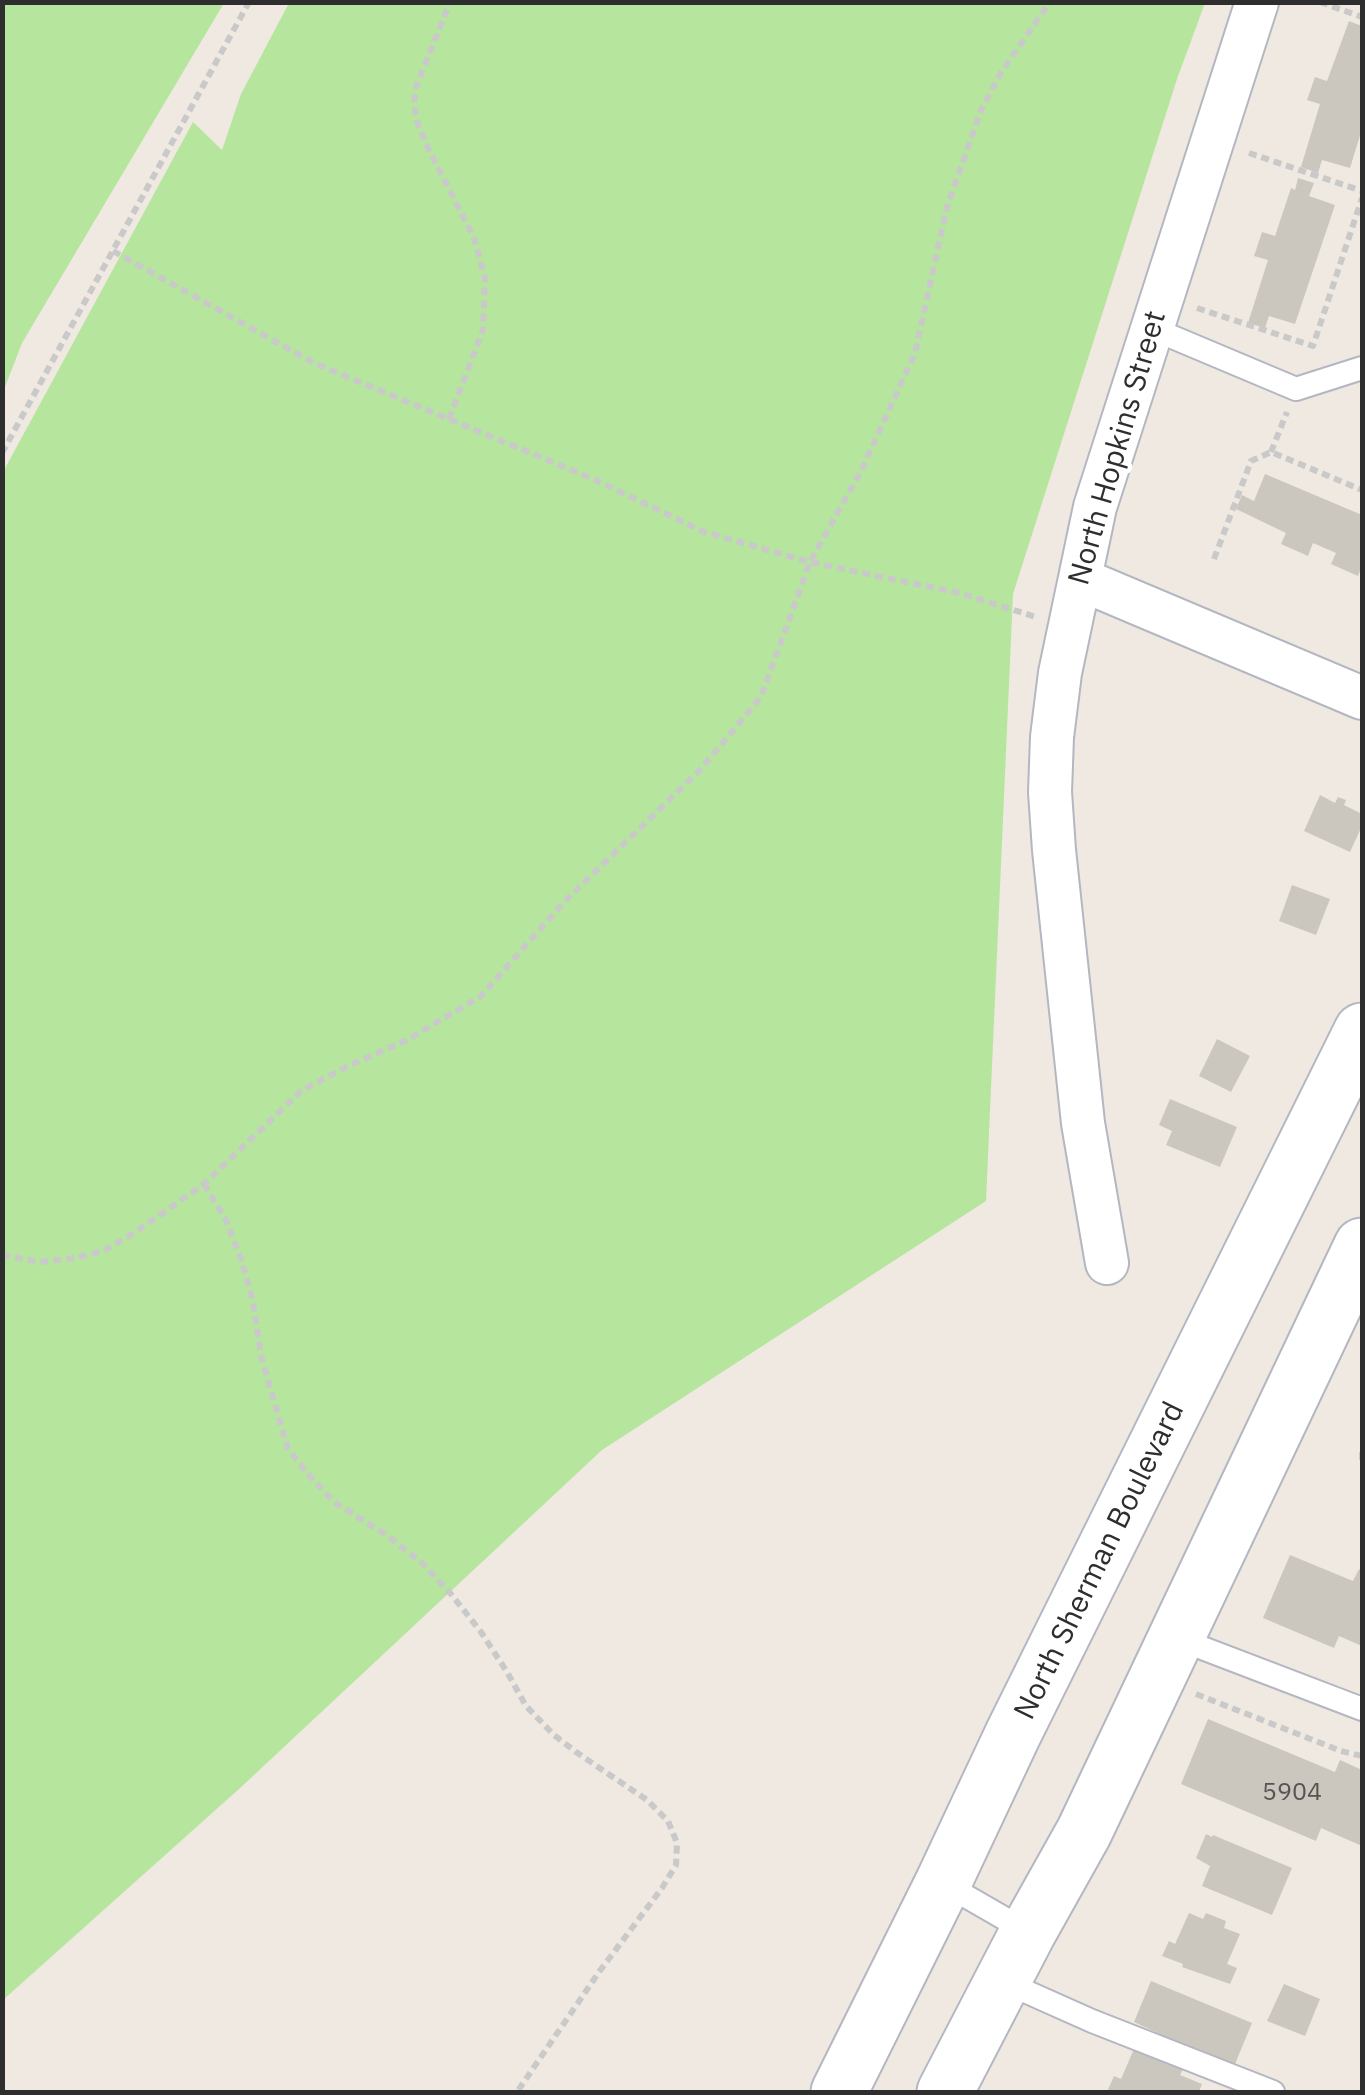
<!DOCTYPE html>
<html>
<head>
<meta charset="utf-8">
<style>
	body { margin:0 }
	#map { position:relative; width:1365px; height:2095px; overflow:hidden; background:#efe9e1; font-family:"IBM Plex Sans",sans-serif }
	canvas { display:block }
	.frame { position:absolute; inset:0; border:5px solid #2e2e2e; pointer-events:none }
</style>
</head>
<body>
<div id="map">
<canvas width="1365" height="2095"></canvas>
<div class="frame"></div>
</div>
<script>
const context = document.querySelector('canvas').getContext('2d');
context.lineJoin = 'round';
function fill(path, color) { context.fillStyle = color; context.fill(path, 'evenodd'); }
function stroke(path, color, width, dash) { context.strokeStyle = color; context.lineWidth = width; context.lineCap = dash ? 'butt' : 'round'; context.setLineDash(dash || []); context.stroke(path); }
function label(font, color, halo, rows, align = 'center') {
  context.font = font + ' "IBM Plex Sans",sans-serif'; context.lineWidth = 9; context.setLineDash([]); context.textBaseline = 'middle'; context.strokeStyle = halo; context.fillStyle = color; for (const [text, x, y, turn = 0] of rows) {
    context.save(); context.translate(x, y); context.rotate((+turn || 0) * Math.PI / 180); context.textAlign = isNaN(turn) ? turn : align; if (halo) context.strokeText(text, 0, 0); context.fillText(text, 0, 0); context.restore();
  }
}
fill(new Path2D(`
	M3,2L224,3L22,343L3,392Z
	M289,3H1205L1177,79L1013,594L986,1201L602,1450L239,1789L3,2000V472L193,122L222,150L241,94Z`), '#b6e59e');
fill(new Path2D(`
	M1349,21L1362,26V129L1350,168L1322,160L1318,173L1301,167L1320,104L1307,100L1315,77L1327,81Z
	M1298,178L1314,183L1309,196L1335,205L1295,324L1269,316L1265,328L1248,323L1268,260L1254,256L1262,232L1275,236L1291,188L1295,190Z
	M1265,474L1362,515V566L1358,576L1331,564L1336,553L1313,543L1308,556L1281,544L1286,533L1236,509L1242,495L1254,501Z
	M1320,795L1335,803L1338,797L1346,800L1344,805L1362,814V826L1350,852L1304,831Z
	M1292,885L1330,899L1316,935L1279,921Z
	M1217,1039L1250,1056L1231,1092L1199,1076Z
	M1170,1099L1237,1127L1220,1167L1166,1145L1172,1131L1159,1125Z
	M1290,1555L1353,1581L1359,1569L1362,1571V1646L1339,1636L1334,1648L1263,1618Z
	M1208,1719L1335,1772L1340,1760L1362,1770V1846L1321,1828L1316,1841L1181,1784Z
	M1206,1834L1212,1837L1213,1835L1292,1868L1272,1915L1202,1886L1210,1866L1196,1858Z
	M1189,1913L1203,1919L1206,1913L1226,1921L1224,1928L1240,1934L1227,1964L1237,1968L1230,1984L1182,1967L1183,1964L1162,1956L1169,1941L1175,1944Z
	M1151,1981L1252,2023L1235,2064L1195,2048L1194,2050L1134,2022Z
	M1284,1984L1320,1999L1305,2036L1267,2021Z
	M1134,2049L1183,2069L1180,2075L1202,2084L1199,2092H1107L1114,2076L1121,2079Z`), '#cbc7bf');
const service = new Path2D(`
	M1151,328L1296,389L1362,368
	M1176,1638L1362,1709
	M943,1883L1028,1932
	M1009,1984L1092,2021L1273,2092`);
const minor = new Path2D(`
	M1080,579L1362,698
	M1107,1263L1083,1123L1054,850L1050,792L1052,737L1060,673L1095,507L1257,2`);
const secondary = new Path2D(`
	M839,2092L943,1883L1013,1734L1362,1031
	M945,2092L1028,1932L1084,1832L1362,1246`);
stroke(service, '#b4b7c1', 26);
stroke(minor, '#b4b7c1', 46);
stroke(secondary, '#b4b7c1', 59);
stroke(new Path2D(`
	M1320,2L1362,17
	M1249,153L1362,191
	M113,251L314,363L598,481L704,532L810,562L959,593L1036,617
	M1197,308L1313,346L1362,198
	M449,419L483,330L485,278L474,238L429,150L417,122L414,103L416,87L450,2
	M1271,452L1287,412
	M2,453L249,2
	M1214,559L1251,461L1271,452L1362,490
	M204,1184L226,1220L242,1262L253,1301L261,1356L288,1449L308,1474L334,1502L385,1534L422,1563L451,1594L481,1632L507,1672L526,1706L554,1735L576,1752L647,1800L668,1821L677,1843L676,1865L662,1888L599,1972L517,2092
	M2,1255L40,1262L75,1258L103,1251L134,1233L204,1184L301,1091L346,1067L405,1041L480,997L566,900L699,771L761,697L810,562L862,469L915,353L947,207L981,110L1000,74L1050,2
	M1362,1452V1462
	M1196,1694L1341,1751L1362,1756`), '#c9c9c9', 6, [8, 5]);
stroke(service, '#fff', 22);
stroke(minor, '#fff', 42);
stroke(secondary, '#fff', 55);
label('25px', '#555452', null, [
	["5904",1292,1793]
]);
label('30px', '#2e2e2e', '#fff', [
	["North Hopkins Street",1118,448,-74],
	["North Sherman Boulevard",1100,1561,-64]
]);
</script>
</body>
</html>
